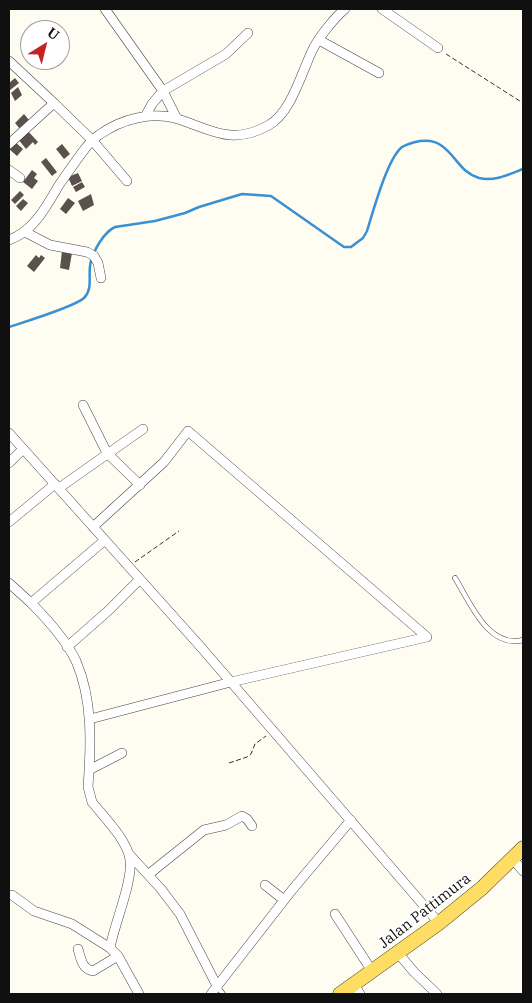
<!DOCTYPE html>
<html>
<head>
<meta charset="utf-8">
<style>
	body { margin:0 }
	#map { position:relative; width:532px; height:1003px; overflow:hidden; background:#fffdf2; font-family:"IBM Plex Serif",serif }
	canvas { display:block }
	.frame { position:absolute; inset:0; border:10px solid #101010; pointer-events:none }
	.north { position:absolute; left:20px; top:20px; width:50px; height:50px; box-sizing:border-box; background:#fff; border:1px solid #9f9f9f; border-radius:50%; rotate:36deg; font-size:14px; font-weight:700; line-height:20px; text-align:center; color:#101010 }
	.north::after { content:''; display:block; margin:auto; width:18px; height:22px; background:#c62124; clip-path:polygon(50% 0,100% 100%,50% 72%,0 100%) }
</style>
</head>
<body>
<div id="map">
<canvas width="532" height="1003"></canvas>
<div class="frame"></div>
<div class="north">U</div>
</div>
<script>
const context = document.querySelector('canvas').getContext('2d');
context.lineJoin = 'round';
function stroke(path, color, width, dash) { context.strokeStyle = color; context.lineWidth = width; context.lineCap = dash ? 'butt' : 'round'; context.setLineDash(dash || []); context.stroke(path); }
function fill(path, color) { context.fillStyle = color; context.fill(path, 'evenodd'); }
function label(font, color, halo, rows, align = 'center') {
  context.font = font + ' "IBM Plex Serif",serif'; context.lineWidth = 5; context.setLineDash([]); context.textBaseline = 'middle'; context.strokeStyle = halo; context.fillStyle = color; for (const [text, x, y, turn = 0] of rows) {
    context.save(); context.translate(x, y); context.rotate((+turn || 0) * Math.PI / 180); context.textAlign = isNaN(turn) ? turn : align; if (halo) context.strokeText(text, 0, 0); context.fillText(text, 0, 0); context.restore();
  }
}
stroke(new Path2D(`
	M9,327C24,322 74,307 84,298C94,288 87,273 91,261C94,250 104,232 115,227L155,221L185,213L199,207L242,194L271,196L344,247H351L363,238L367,231C373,212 387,159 402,147C407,144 415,142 420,141C428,140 436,141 442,146C457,157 460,172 479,178C494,182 510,174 523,169`), '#3990d2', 2.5);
fill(new Path2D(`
	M15,78L19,83L9,91V83Z
	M18,87L22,95L15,101L11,93Z
	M24,114L29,120L20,129L15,123Z
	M27,130L38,142L35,145L33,142L26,149L18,139Z
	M13,140L23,149L17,156L9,149V146Z
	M62,144L70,154L64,159L56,149Z
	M46,158L57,172L52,176L41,162Z
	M32,170L37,174L34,178L38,181L32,189L23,182Z
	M78,173L82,181L72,186L68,177Z
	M82,182L85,187L76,192L73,187Z
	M20,191L24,195L15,204L11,200Z
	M91,194L94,205L83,211L78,201Z
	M68,198L75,203L66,214L60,209Z
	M23,199L28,203L21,211L16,206Z
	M62,251L72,253L69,270L60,268Z
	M36,255L39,258L41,255L45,258L34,272L27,266Z`), '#59514b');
const lane = new Path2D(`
	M455,578C470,602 488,649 523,640
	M217,986L223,994`);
const street = new Path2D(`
	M105,9L163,91L177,119
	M382,9L438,48
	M319,40L379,73
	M9,61L54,103L9,144
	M54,103L92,140L127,181
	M146,115L152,104L163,91L226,54L248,33
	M9,170L20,178
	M25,232L50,245L87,252L94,256L98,263L101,278
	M9,240C34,231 46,207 59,185C66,175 73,165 81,154C86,147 91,140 99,135C121,119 152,111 178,119C212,130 232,146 269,125C292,112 302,70 314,47C320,36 335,17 345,9
	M83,405L107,453L140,485
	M9,433L199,645L439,923
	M9,463L23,449
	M59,488L143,429
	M9,522L55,484
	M105,540L31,603C46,618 67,642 76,661C93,700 91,745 88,787L92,802C104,817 128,841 130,860C133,881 114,925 110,948L118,956L139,994
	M9,583L31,603
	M67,647L108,611L140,579
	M90,719L231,682L427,637L188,431L164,462L93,527
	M89,770L122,753
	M129,854L161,889L180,914L217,986
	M512,858L523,871
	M149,874L204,830L226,825L242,816L247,819L252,826
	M265,885L284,900
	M12,895L34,911L72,924L110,948
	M335,914L372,971
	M78,949C81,959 82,969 93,971L118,956
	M398,953L414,972L437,994
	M354,984L360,994
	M211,994L292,890L351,820`);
const primary = new Path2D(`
	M340,994L439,923L482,888L523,848`);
stroke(lane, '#434343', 5.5);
stroke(street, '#434343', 10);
stroke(primary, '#212121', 15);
stroke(new Path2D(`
	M446,54L523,103
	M135,562L179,531
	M229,763L247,757L251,754L255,744L266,736`), '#323232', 1, [5, 2.5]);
stroke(lane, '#fff', 4.5);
stroke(street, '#fff', 9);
stroke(primary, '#fddd64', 14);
label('15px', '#101010', '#fff', [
	["Jalan Pattimura",425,911,-38]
]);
</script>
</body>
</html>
